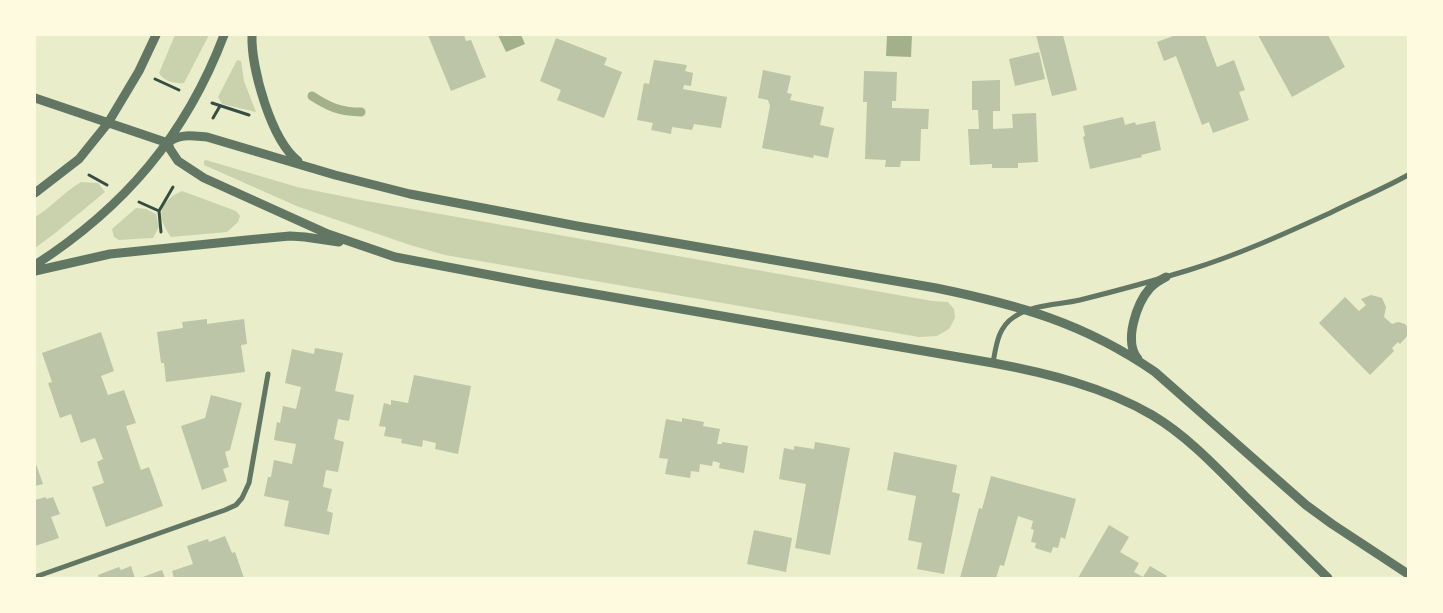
<!DOCTYPE html>
<html>
<head>
<meta charset="utf-8">
<style>
	body { margin:0 }
	#map { position:relative; width:1443px; height:613px; overflow:hidden; background:#e9edc9; font-family:"Noto Serif",serif }
	canvas { display:block }
	.frame { position:absolute; inset:0; border:36px solid #fefae0; pointer-events:none }
</style>
</head>
<body>
<div id="map">
<canvas width="1443" height="613"></canvas>
<div class="frame"></div>
</div>
<script>
const context = document.querySelector('canvas').getContext('2d');
context.lineJoin = 'round';
function fill(path, color) { context.fillStyle = color; context.fill(path, 'evenodd'); }
function stroke(path, color, width, dash) { context.strokeStyle = color; context.lineWidth = width; context.lineCap = dash ? 'butt' : 'round'; context.setLineDash(dash || []); context.stroke(path); }
fill(new Path2D(`
	M175,35H209L184,83C174,84 164,81 159,73Z
	M237,60L241,61L244,81L256,112L222,104L218,97Z
	M206,160L297,187L361,200L932,301L948,302L954,309L955,318L949,329L937,336L919,337L445,255L410,245L299,207L204,165V161Z
	M81,182L98,183L105,192L54,234L35,248V217C52,207 64,192 81,182Z
	M182,191L236,211L240,216L238,222L227,232L171,237C156,216 158,202 182,191Z
	M136,208L146,209L156,214L159,227L153,238L119,240L114,237L112,229Z`), '#cad2ad');
fill(new Path2D(`
	M498,35H521L525,44L506,52Z
	M887,35H912L911,57L886,56Z`), '#a3b18a');
stroke(new Path2D(`
	M312,96C329,107 340,112 361,112`), '#a3b18a', 9);
fill(new Path2D(`
	M428,35H464L466,41L471,40L486,77L451,91Z
	M1036,35H1063L1077,90L1052,96Z
	M1176,35H1205L1217,67L1234,60L1245,90L1239,92L1249,120L1213,133L1209,122L1202,125L1176,56L1164,61L1157,42Z
	M1258,35H1328L1345,67L1292,97Z
	M556,38L607,58L604,65L622,72L604,118L557,100L561,90L540,81Z
	M1039,52L1045,79L1015,86L1009,59Z
	M654,60L687,65L685,71L693,73L691,86L684,85L683,89L727,97L721,128L694,124L692,130L672,127L671,134L651,130L653,123L637,120L644,83L649,84Z
	M763,70L791,76L787,93L792,94L790,100L824,107L820,125L834,128L828,158L814,155L813,158L762,148L770,106L768,100L758,98Z
	M864,71L897,72L896,101H892V108L929,109L928,129H921L920,161H901L900,167H885L886,160L865,159L867,102H863Z
	M1000,80V111H993V129L1013,128L1012,114L1036,113L1038,162L1018,163V168H992V164L970,165L968,129H979L978,110H972V81Z
	M1123,117L1125,125L1135,122L1136,125L1155,121L1161,150L1141,155L1142,157L1090,169L1083,137L1085,136L1083,126Z
	M1371,295L1382,298L1386,307L1384,317L1392,324L1398,322L1405,324L1408,328V335L1400,344L1398,342L1392,348L1394,351L1370,375L1319,323L1345,297L1359,311L1366,305L1361,299Z
	M207,319V324L244,319L247,344L241,345L245,372L166,382L164,363H161L157,332L183,328L182,322Z
	M101,332L114,371L101,376L108,395L124,390L136,423L126,426L141,470L149,467L163,506L106,527L92,487L104,483L97,462L103,459L95,438L81,443L71,414L60,418L48,383L52,382L42,353Z
	M315,348L343,353L335,391L354,395L349,421L338,419L334,439L344,442L338,472L326,470L323,487L332,489L327,511L333,513L329,535L284,526L289,501L264,496L268,477H271L274,460L292,464L296,444L274,440L277,422L280,423L283,406L296,409L301,387L285,383L292,349L314,354Z
	M414,375L471,386L458,454L435,449L436,443L423,440L422,447L401,443L402,439L384,436L386,427L379,426L384,403L391,405V400L408,403Z
	M211,395L242,403L230,450L225,452L229,467L223,469L227,481L202,490L181,426L205,418Z
	M682,418L704,422L703,426L720,429L717,444H722V442L748,446L744,473L719,468L720,463L713,461L712,466L700,464L699,472L691,471L690,478L665,474L668,459L659,458L666,419L682,422Z
	M815,442L850,448L830,555L795,548L806,484L779,479L784,448L794,450V446L814,449Z
	M894,452L957,465L952,492L960,494L944,574L917,569L922,543L908,540L916,496L887,490Z
	M35,461L43,484L35,486Z
	M991,476L1076,499L1065,539L1061,537L1058,548L1053,547L1051,553L1035,548L1036,543L1031,542L1034,530L1031,529L1033,521L1018,516L1004,566L1000,565L996,578H960L979,508L982,509Z
	M46,497V499L53,497L60,514L51,517L59,538L35,546V500Z
	M1109,525L1129,537L1120,552L1139,563L1134,572L1143,577L1150,566L1167,576L1165,578H1078Z
	M754,530L792,538L786,572L747,564Z
	M225,536L232,553L235,552L244,578H174L172,571L193,564L187,546L208,539L209,542Z
	M131,566L135,578H99L98,575L119,567L121,570Z
	M162,570L165,578H140Z`), '#bcc5a7');
stroke(new Path2D(`
	M155,79L179,90
	M212,103L249,115
	M213,118L220,106
	M89,175L107,185
	M139,202L159,211
	M161,232L159,211L173,187`), '#344e41', 3);
stroke(new Path2D(`
	M993,363C996,346 998,327 1014,317C1033,304 1058,305 1080,300C1116,291 1153,281 1189,270C1238,255 1284,234 1330,213C1356,200 1383,189 1408,175
	M35,577L225,510L236,505L242,498L249,483L268,374`), '#617663', 5);
stroke(new Path2D(`
	M252,35C251,68 271,140 298,161
	M35,98L168,143
	M168,143C179,133 193,136 207,137L335,175L410,194L577,226L936,288C1019,305 1084,323 1155,372L1306,505L1332,524L1408,574
	M168,143L170,149L178,161L204,178L328,234L395,257L537,284L993,363C1047,373 1104,387 1152,415C1189,437 1219,470 1249,500C1275,526 1302,552 1328,578
	M35,193L79,159L108,123L139,71L156,35
	M35,265C125,207 186,135 224,35
	M35,271L110,254L247,240L290,236L305,237L339,242
	M1138,359C1123,341 1137,303 1150,288C1155,283 1160,280 1166,277`), '#617663', 9);
</script>
</body>
</html>
